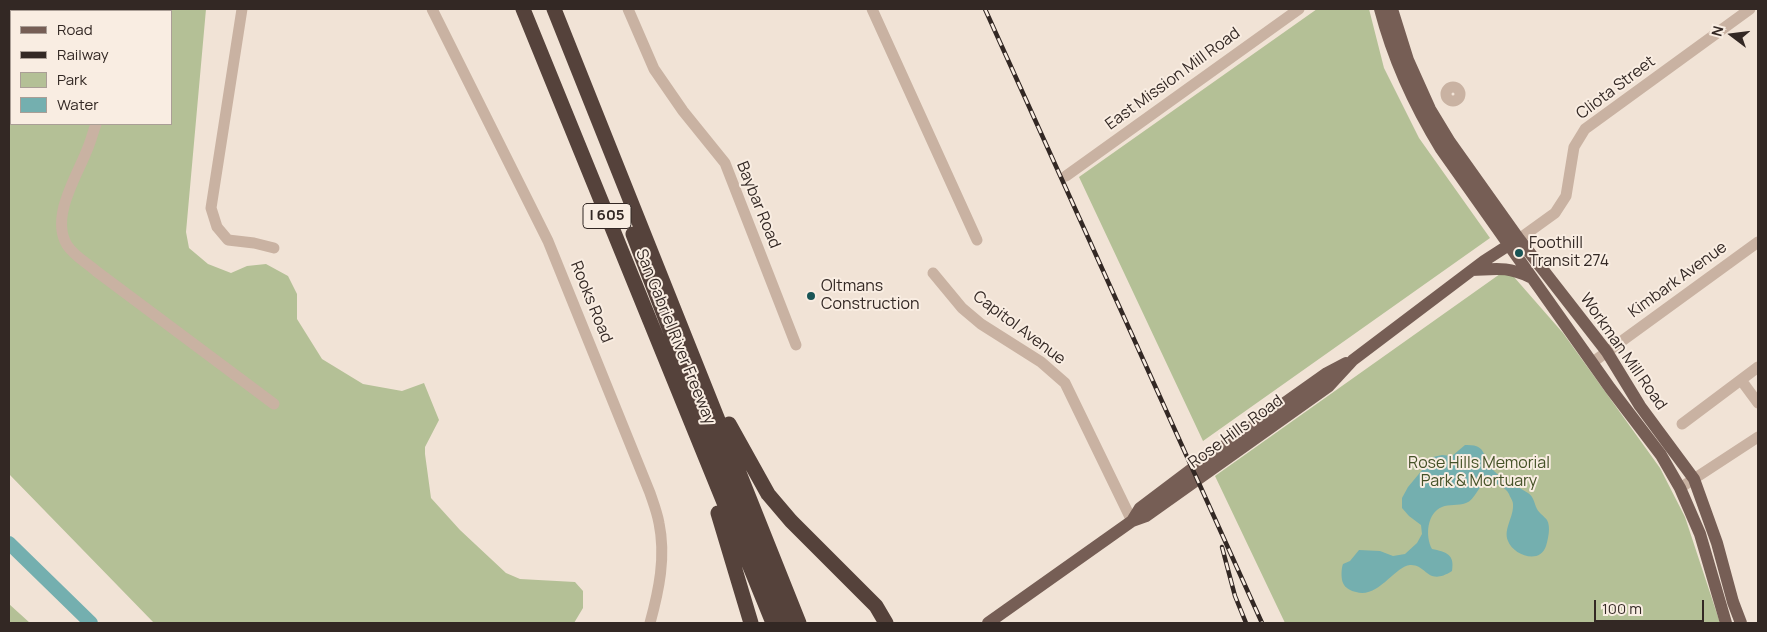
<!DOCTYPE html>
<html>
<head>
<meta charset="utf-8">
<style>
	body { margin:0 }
	#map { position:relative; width:1767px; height:632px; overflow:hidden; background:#f1e3d6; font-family:Manrope,sans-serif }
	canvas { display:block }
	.frame { position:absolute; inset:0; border:10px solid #332824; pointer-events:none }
	.legend { position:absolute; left:10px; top:10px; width:162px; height:115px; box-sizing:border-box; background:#f9ede2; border:1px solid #aa9e96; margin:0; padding:6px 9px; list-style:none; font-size:15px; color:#332824 }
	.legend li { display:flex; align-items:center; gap:10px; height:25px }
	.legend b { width:25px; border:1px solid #aa9e96 }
	.north { position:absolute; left:1707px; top:10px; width:50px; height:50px; -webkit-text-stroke:4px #f9ede2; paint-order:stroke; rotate:285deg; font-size:14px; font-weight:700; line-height:20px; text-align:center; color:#332824 }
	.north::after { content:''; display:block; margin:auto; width:18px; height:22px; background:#332824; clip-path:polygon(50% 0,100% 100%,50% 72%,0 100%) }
	.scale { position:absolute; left:1594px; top:600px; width:110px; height:22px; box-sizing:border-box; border:2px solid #332824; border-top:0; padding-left:6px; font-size:15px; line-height:18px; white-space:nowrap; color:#332824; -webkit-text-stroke:4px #f9ede2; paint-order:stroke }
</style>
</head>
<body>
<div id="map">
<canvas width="1767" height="632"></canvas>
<div class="frame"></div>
<ul class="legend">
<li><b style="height:6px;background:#765e55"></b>Road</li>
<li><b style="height:6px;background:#332824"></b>Railway</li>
<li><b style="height:14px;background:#b4c096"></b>Park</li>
<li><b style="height:14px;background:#74afaf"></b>Water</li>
</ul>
<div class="north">N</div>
<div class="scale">100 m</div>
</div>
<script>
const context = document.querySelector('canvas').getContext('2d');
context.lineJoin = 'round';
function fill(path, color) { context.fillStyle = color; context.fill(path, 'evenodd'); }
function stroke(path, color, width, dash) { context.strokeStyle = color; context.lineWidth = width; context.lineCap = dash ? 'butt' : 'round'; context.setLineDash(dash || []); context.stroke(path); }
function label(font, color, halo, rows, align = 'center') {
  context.font = font + ' Manrope,sans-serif'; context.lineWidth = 4; context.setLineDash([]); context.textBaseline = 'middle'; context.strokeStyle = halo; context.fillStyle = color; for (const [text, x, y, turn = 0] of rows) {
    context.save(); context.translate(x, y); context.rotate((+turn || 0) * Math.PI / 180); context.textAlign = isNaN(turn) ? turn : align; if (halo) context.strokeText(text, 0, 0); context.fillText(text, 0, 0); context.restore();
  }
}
fill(new Path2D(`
	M65,9H206L186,232L189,248L208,264L231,273L247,266L266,264L288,276L297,294V319L322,359L363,384L402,391L424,383L439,420L425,447V454L431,498L460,530L506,573L520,579L575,582L583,591V608L574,623H154L9,474V49H11V124H171V11H67Z
	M1317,9H1369L1384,68L1419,138L1490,238L1203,441L1079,177Z
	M1507,269L1563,333L1660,468L1685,517L1720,623H1285L1215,476Z
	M9,604L30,623H9Z`), '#b4c096');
fill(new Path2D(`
	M1465,445C1489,444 1481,458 1493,470C1503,481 1516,485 1528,493C1534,497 1534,503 1537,509C1539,513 1544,516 1547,520C1551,527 1548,539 1546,546C1540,565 1513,555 1508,541C1503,529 1514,517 1513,504C1513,501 1510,497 1509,494C1505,486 1495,483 1487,481C1478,486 1475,500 1466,503C1458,506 1449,504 1442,507C1427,513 1425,536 1432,549C1446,552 1455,554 1452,571C1427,587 1427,564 1410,565C1395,566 1378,599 1356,592C1351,591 1345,588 1343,583C1341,579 1341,569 1343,564L1350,561L1359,550L1380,551L1393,556L1405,554L1417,543L1422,534L1421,525L1409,516L1402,508V498L1408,487L1433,457L1442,455L1452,456Z`), '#74afaf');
stroke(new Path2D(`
	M9,543L91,623`), '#74afaf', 14);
stroke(new Path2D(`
	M89,9V11
	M242,9L211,208L217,227L228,240L254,243L274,248
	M432,9L548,241L650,493C653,502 657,512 659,523C666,557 659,590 650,623
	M628,9L654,69L683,111L725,163L796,345
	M872,9L977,240
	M1446 94a7 7 0 1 1 14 0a7 7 0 1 1-14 0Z
	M96,124C93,132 91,141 87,150C77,176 50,217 67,245C74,256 87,263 96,271L274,404
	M1066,176L1299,9
	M1519,239L1555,213L1566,196L1574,147L1585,129L1750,9
	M933,273L962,308L981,324L1041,362L1065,383L1132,521
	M1593,362L1758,242
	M1741,380L1758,403
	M1682,424L1758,367
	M1680,488L1758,437`), '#c9b2a2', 11);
stroke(new Path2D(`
	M1380,9C1393,59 1414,105 1441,149L1610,388L1661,455L1680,488L1700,534L1726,623
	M1392,9L1408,60L1430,109L1450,142L1519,239L1607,352L1640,406L1694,479L1717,543L1733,602L1741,623
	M1472,270C1497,269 1506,266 1530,277
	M1132,521L1140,508L1193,468L1327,373L1346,363
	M988,623L1132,521L1146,516L1329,386L1353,360L1484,261L1515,241`), '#765e55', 12);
stroke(new Path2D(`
	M523,9L773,623
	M554,9L799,623
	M633,234L673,338L786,623
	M729,424L768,494L791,521L876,606L886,623
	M718,513L751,623`), '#55423b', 15);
const rail = new Path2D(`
	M985,9L1262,623
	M1222,547L1235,596L1246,623`);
stroke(rail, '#332824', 4.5);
stroke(rail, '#f9ede2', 2.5, [8]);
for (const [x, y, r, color] of [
	[1519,253,5,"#195556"],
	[811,296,5,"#195556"]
]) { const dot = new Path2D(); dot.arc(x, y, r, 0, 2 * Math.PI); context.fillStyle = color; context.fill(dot); stroke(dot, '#f9ede2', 2); }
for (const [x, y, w] of [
	[607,216,48]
]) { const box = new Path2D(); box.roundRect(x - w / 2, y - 12.5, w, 25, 4); context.fillStyle = '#f9ede2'; context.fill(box); stroke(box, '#332824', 1); }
label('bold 15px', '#332824', null, [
	["I 605",607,216]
]);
label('16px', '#332824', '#f9ede2', [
	["East Mission Mill Road",1173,79,-36],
	["Cliota Street",1616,88,-37],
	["Baybar Road",758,205,68],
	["Kimbark Avenue",1678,280,-36],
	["Rooks Road",591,302,68],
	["Capitol Avenue",1019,328,37],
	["San Gabriel River Freeway",675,337,68],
	["Workman Mill Road",1623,352,55],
	["Rose Hills Road",1236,432,-36]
]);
label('16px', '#332824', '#f9ede2', [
	["Foothill",1529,244],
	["Transit 274",1529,262],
	["Oltmans",821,287],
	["Construction",821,305]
], 'left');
label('16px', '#455228', '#f9ede2', [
	["Rose Hills Memorial",1479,464],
	["Park & Mortuary",1479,482]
]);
</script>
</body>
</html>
